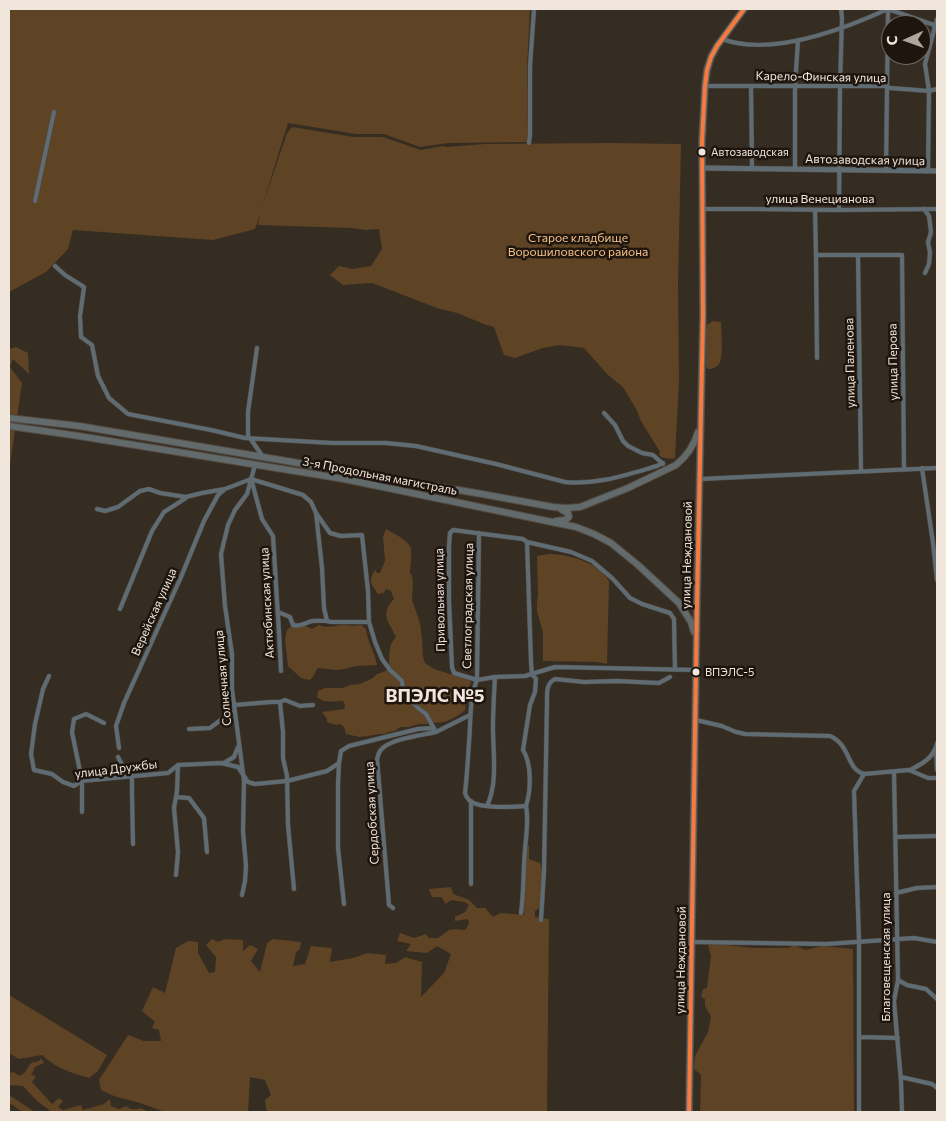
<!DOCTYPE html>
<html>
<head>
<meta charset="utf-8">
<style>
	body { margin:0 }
	#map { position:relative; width:946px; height:1121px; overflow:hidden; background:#352c22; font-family:Commissioner,sans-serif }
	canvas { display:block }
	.frame { position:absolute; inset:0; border:10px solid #f1e6db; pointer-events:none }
	.north { position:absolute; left:881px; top:15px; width:50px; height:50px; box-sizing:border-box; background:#1e160e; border:1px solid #726960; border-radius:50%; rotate:268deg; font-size:14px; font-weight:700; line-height:20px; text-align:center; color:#f1e6db }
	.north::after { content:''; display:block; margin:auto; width:18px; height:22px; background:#afa59a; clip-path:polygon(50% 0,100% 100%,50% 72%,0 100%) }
</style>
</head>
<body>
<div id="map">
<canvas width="946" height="1121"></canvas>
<div class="frame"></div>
<div class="north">С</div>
</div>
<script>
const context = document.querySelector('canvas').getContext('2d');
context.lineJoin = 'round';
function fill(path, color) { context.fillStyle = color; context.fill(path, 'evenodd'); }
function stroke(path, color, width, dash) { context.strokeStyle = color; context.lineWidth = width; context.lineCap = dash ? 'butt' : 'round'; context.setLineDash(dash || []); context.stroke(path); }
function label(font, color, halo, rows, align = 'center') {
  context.font = font + ' Commissioner,sans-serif'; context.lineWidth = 5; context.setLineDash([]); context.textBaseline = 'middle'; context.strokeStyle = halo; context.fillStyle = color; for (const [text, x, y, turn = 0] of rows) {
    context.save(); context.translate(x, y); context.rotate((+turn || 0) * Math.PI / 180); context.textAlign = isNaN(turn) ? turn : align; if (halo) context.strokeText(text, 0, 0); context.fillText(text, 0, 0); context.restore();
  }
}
fill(new Path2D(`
	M9,9H530L527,67L528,142L448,143L420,147L384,134H356L288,123L262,207L287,133L292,127L354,137H383L421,150L443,146L447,147L485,144L610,143L681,144L678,285L679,380L675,458C670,459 663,459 659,455L660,452L641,421L636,409L623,387L608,375L584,348L560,345L543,348L515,358L504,355L494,327L484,324L457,313L437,308L372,283L343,285L330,275L339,266L352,269L371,266L382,249L379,229L366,230L352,228L258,225L260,215L255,229L213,240L73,230L68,249L46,272L9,292Z
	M713,321L721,322C721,331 724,357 719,364C717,367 712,369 708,369L706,367V330L707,325Z
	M16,347L28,353L29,374L13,359L10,367L22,383L9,471V349Z
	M386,529C394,534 409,540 411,549C412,555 410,567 410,573L412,576L413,582L412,600L420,623L422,639L423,657L425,663L434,669L469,680L471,682L467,694L465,710C456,718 443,725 431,722L427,724H419L409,727H400L395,731L389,732L385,734H379L369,736L359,737L346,734L344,727L340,724L336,725L327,722V719L322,712L344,709L345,706L343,701C334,701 325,704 317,697L318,691L325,688H343L350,685L360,684L373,678L377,674L386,671L389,668C390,657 387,646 396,637C389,622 379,614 394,599L391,591L386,589L384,593L378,594C371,584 368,581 375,570L377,573H380L385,561L383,537Z
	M548,554C568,554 598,562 609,581L607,664L597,662L543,661V633L537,611V604L538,594L537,556Z
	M294,624L306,626L312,629L319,625C328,629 335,625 344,625C350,626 355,626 361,625L366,629C367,641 375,652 377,665L356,666L345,669L336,670L318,668L317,669L314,675L310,680L301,678L288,666L285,639L287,630Z
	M529,845V859L540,863L543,873L541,907L535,911V917L549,919L547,1112H270L266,1110L265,1100L271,1095L265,1080L250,1077L248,1112H165L140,1103L114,1096L101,1090L99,1080L128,1035L144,1041H161L159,1030L152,1028L155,1022L142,1011L153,987L165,993L176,948L188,941L198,942V953L209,973L215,972L216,957L206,945L212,939L218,942L225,939L243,940V951L250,945L258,949L251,961L260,972L267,943L273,939L301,942L300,949L296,952L293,966L305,964L311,946L332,948L330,962L353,958L368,953L386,955L385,964L396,963L405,957L422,962L421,997L444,973L451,954L437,946L427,953L406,951L411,944L397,941L400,933L414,938L426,934L429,938H438L449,930L456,929L465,930L469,924L468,919L455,921V917L465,912L469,905L464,902L451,900L446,904L441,897H432L429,889L451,887L453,894L469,900L477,908H485L493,917L501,913L524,915L525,846Z
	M717,944L753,948H788L794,945L805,950L823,946L853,949L854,1112H700L701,1075L694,1069L695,1056L708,1032L711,1017L705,1006V999L701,997L703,989L707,988L711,956L708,945Z
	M9,995L107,1055L98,1071L89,1078C71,1073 56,1068 42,1055L19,1059L9,1053Z
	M41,1058L44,1063L35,1067L31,1075L36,1076L32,1082L52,1104L59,1098L63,1101L58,1107L63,1110L81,1105L83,1110L104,1104L110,1099L111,1106L119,1109L126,1106C131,1110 135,1110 141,1108L148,1112H52L37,1101L23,1086L9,1085V1073L13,1072L20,1076L25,1072L31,1063L39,1061Z
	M9,1095L35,1112H23L9,1103Z`), '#5f4325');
const minor = new Path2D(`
	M722,39C771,57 842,30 888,9L937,26
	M705,86H886L890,88L929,91L937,89
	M751,86L752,168
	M529,143L530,134V66L534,9
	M795,169V86L798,40
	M886,171L888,9
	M928,171L929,91L925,64L937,19
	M35,201L54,112
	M703,209H752L839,210L937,209
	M924,209L929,216L931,232L928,242L930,253L929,264L925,273
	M815,210L816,255H902L904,469
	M839,210L840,86L842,18L841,9
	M816,255L817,358
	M858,255L861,471
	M55,266L65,275L84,287L80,316L81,337L92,345L98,376L109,398L128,414L211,430L245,438L332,443H386L416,446L496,464L565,482C598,485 626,475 657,466L663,463
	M604,413L615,425L623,441L628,446L642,453L653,455L663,464
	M248,438V412L257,348
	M250,438L263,457
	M922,468L933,543L937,580
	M700,479L937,468
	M252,482L262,519L273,536L279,632L281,671
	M97,509L105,511L118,507L140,491L149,489L160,493L186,497L202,493L225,489L251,479L303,495L311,502L316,513L322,568L324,608L327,621L331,622H369
	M316,513L330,533L341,536L362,535L368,591L369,622L375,642L382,659L390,670L402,681L403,692L418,708L426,714L436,732C422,735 388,739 380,751C378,754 378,757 377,759L389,905L393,908
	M479,533L477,680L454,673L452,667L449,601V545L450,533L453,530L523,539L527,542L531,662L532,674L536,679L535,692L530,705L523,750C532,764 531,791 526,806
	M527,542L571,552L592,561L613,579L630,598L642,604L670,613L674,619L675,670
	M120,609L152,531L164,512L186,498
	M278,612L290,617L293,625C300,627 303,624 309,622C314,620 321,621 327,621
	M49,676L43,689L35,724L31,754L34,770L52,774L63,782L74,786L81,781L168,773L178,765L221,763L238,767L248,782L255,784L287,781L327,771L339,763L341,751L349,746L418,729L432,728L436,732L470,715
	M280,702L283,732V758L287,776L288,825L294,889
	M234,705L271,702H280L285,700L300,706L313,705
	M696,720L722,726L736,732L745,734L830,736C851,745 846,769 864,774
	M189,729L210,728L234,710
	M119,748L116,726L124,703L181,577L204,521L218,495L224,490
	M936,750L937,770
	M118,757L125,770L132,776V793L133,844
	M224,763L234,757L238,747
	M339,763L338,784V848L344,904
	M910,770C922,764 934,758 937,743
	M894,772L898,980L894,1001L901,1081L902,1112
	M176,797L189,798L204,818L207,852
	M487,806C498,783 493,753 493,728C493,711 494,694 495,677
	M82,812V781L72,732L74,719L86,714L104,723
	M895,837L937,836
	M176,875L178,852L174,808L177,791L178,765
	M471,884V801
	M896,893L917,888L937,887
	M242,895L245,881L246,866L243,831L244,781L232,689V654L225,606L221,554L228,525L235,510L247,494L255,465
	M521,913C524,892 523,871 525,850C526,835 529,821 526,806C513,807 478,809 469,800C467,798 466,796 465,793C467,776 468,759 469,742C471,721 469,700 477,680L495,677L525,676L555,667L696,670
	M541,920L544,871L547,702C547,694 546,683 555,679L584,682L617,681L659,683L670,677
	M692,942L827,944L914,938L937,942
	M898,980L907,985L926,989L937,999
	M859,1037L898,1038
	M901,1077L932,1084L937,1088
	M859,1112V941L854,791L864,774L909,770L928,778H937`);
const tertiary = new Path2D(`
	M702,168L937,171`);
const trunk = new Path2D(`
	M9,418L79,426L482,494L553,507L566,508L580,507L628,488L676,465C687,456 694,446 698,432
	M9,426L79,436L344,479L576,527L594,534L611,543L638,565L679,603L691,622L694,632
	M556,521L565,520L569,517L568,513L562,510
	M689,1112L697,604L703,314L702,141L705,86L707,70L711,57L717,46L744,9`);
stroke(minor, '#514a41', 5);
stroke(tertiary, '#514a41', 6);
stroke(trunk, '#514a41', 8);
stroke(minor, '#5f6c73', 4);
stroke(tertiary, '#5f6c73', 5);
stroke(trunk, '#636a6b', 6);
stroke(new Path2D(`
	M689,1112L697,604L703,314L702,141L705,86L707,70L711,57L717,46L744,9`), '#f6793e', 4);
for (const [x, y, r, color] of [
	[702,152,4.5,"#f1e6db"],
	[696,672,4.5,"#f1e6db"]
]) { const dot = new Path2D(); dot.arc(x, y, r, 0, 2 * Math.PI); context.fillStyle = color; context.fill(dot); stroke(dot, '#1e160e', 2); }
label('11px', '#f1e6db', '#1e160e', [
	["Автозаводская",711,152],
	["ВПЭЛС-5",705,672]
], 'left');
label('12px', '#f1e6db', '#1e160e', [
	["Карело-Финская улица",821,77,1],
	["Автозаводская улица",865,160,1],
	["улица Венецианова",820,199],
	["улица Перова",893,362,-91],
	["улица Паленова",850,363,-91],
	["3-я Продольная магистраль",380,476,11],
	["улица Неждановой",687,555,-89],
	["Привольная улица",440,600,-91],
	["Актюбинская улица",267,603,-93],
	["Светлоградская улица",468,606,-89],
	["Верейская улица",154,612,-66],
	["Солнечная улица",223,678,-95],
	["улица Дружбы",116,769,-7],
	["Сердобская улица",372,813,-93],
	["Благовещенская улица",886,957,-90],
	["улица Неждановой",681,960,-89]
]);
label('12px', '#f6c188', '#1e160e', [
	["Старое кладбище",578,238],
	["Ворошиловского района",578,252]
]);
label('bold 18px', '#f1e6db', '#1e160e', [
	["ВПЭЛС №5",435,696]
]);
</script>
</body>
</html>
